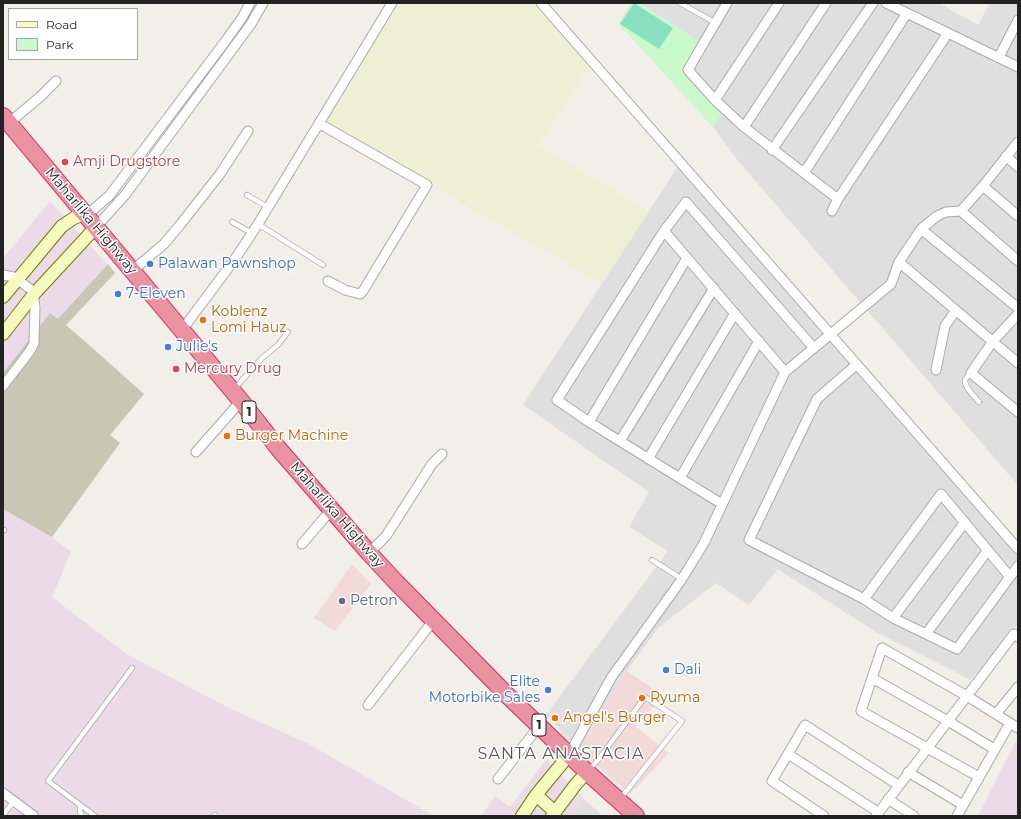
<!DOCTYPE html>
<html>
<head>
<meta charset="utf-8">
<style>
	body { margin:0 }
	#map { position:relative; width:1021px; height:819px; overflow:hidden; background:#f2efe9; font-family:Montserrat,sans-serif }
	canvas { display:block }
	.frame { position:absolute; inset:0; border:4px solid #222; pointer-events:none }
	.legend { position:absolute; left:8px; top:8px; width:130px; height:52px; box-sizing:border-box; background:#fff; border:1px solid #a7a7a7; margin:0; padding:5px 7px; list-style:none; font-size:12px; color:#222 }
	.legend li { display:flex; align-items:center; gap:8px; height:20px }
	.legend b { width:20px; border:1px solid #a7a7a7 }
</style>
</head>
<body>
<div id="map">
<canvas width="1021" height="819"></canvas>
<div class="frame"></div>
<ul class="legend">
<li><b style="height:5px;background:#f7fabf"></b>Road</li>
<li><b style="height:11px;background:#c8facc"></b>Park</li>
</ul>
</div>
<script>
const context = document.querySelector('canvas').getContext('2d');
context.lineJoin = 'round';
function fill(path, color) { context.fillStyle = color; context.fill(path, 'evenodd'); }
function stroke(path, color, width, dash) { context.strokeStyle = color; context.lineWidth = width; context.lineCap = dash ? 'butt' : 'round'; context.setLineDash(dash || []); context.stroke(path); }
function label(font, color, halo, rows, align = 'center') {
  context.font = font + ' Montserrat,sans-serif'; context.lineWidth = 3; context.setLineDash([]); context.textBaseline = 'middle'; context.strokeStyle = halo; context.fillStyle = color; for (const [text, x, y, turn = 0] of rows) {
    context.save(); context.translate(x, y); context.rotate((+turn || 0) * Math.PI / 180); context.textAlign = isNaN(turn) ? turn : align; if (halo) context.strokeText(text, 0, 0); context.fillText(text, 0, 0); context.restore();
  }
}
fill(new Path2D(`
	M630,3H939L978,25L990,3H1018V485L739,162L713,127L619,24Z
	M679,165L1018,554V624L971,680L874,631L778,569L749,605L716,583L658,628L627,671L593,723L581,752L546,715L668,551L629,527L649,492L523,405Z
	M583,798L603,816H571Z`), '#e0dfdf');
fill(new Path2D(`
	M352,564L371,584L335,631L314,618Z
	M627,671L664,696L635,726L669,753L630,794L581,752L593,723Z`), '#f2dad9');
fill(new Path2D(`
	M50,201L115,273L66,325L81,338L144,394L110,435L120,443L52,537L71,552L52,597L128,655L229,708L307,743L434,816H3V255L5,256Z
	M1016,741L1018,743V816H978Z
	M547,759L583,798L571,816H481L495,796L510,807Z`), '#ebdbe8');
fill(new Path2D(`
	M108,264L115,273L66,325L81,338L144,394L110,435L120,443L52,537L3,509V373L50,313L58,319Z`), '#c7c7b4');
fill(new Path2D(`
	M396,3H536L590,65L539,146L649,211L602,284L322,123Z`), '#eef0d5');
fill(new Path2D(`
	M631,3H639L699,41L683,72L722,115L713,127L619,24Z`), '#c8facc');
fill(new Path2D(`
	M634,3L673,28L659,49L620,24Z`), '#88e0be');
fill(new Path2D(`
	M562,717L576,721L568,733L558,723Z`), '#e2e2e2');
const lane = new Path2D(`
	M680,3L714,22
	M247,195L269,208
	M232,222L252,233
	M258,224L323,265
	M971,373C969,375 966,378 965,380C964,387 975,397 979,402
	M235,388L262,358L278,345L288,332
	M3,530H4
	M652,560L682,579
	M589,770L598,760L645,697L682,721L620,799
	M80,805V812L82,816
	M3,815L14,801
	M95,816L48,781L132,668
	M214,816L215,815`);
const street = new Path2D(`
	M541,3L1018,549
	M727,3L688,70L715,100L744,127L838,199
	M886,3L1018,67
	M999,57L1018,20
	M715,100L779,3
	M9,123L41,96L56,81
	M320,124L427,185L363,291L360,294L345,290L328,281
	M744,127L826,3
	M772,150L873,3
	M1006,156L1018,167
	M804,173L907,13
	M983,186L1018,216
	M832,211L838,199L948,33
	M961,211L1018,261
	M85,214L94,209L109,196L227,39L242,18L250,3
	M96,227L125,195L251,24L263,3
	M921,229L1018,308
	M664,231L557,400L589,422L722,504
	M899,262L1018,363
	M132,271L164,244L180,225L220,174L248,131
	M3,275L14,277L33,291L35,308L34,343L30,351L3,386
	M1018,314L993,341L971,373L1018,412
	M182,330L235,259L258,224L392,3
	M856,365L817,399L749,540L864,599L893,618L957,649L1018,566
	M936,370L945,326L956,310
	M785,372L664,231L686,202L813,347
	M589,422L687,258
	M620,441L714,288
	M196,452L241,401
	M648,459L735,313
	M680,478L759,341
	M302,544L331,510
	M369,553L386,536L432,464L442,454
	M864,599L941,494L1010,577
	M893,618L965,522
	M926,634L988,550
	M872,678L948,721L994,749
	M368,705L433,621
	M996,714L1018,687
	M788,754L878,812
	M569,755L611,678L682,579L704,543L785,372L891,284L899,262L921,229L937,216L946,212L961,211L983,186L1018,142
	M908,772L963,805
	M979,777L861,711L882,648L967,696L1018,728
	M498,779L539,726
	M3,793L34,816
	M888,799L914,816
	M824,816L772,781L805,725L898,785
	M876,816L1014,634L1018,637
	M957,816L1010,723`);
const secondary = new Path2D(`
	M3,297L62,226L74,218L85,214
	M3,334L34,294L96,227
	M536,795L555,812
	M522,816L536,795L569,755
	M552,816L576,784L587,772`);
const highway = new Path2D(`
	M3,116L241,401L278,448L369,553L394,580L508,696L587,772L636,816`);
stroke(lane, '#a9a9a9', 6);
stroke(street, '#a9a9a9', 11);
stroke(secondary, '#707d05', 14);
stroke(highway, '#dc2a67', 18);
stroke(lane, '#fff', 4.5);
stroke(street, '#fff', 9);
stroke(secondary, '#f7fabf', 12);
stroke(highway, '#e892a2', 16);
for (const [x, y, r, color] of [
	[65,162,4,"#e0444e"],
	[150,264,4,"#3f7fe0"],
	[118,294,4,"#3f7fe0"],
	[203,320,4,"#e8710a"],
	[168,347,4,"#3f7fe0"],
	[176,369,4,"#e0444e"],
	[227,436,4,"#e8710a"],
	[342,601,4,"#5c6f8a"],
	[666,670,4,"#3f7fe0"],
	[548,690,4,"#3f7fe0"],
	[642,698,4,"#e8710a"],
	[555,718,4,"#e8710a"]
]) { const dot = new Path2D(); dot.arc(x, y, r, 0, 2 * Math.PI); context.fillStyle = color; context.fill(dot); stroke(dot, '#fff', 1.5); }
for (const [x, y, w] of [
	[249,412,14],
	[539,725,14]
]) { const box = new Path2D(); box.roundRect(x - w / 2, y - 11, w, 22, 3); context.fillStyle = '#fff'; context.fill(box); stroke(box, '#222', 1); }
label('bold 13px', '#222', null, [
	["1",249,412],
	["1",539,725]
]);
label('14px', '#be3a42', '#fff', [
	["Amji Drugstore",73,162],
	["Mercury Drug",184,369]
], 'left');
label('14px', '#222', '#fff', [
	["Maharlika Highway",91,221,50],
	["Maharlika Highway",337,515,49]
]);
label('14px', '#366cbe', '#fff', [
	["Palawan Pawnshop",158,264],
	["7-Eleven",126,294],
	["Julie's",176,347],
	["Dali",674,670],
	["Elite",540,682,"right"],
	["Motorbike Sales",540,698,"right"]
], 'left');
label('14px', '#c56008', '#fff', [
	["Koblenz",211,312],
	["Lomi Hauz",211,328],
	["Burger Machine",235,436],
	["Ryuma",650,698],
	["Angel's Burger",563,718]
], 'left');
label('14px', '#4e5e75', '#fff', [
	["Petron",350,601]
], 'left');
context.letterSpacing = '1px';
label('16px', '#555', '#fff', [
	["SANTA ANASTACIA",561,754]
]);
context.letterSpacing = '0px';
</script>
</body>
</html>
